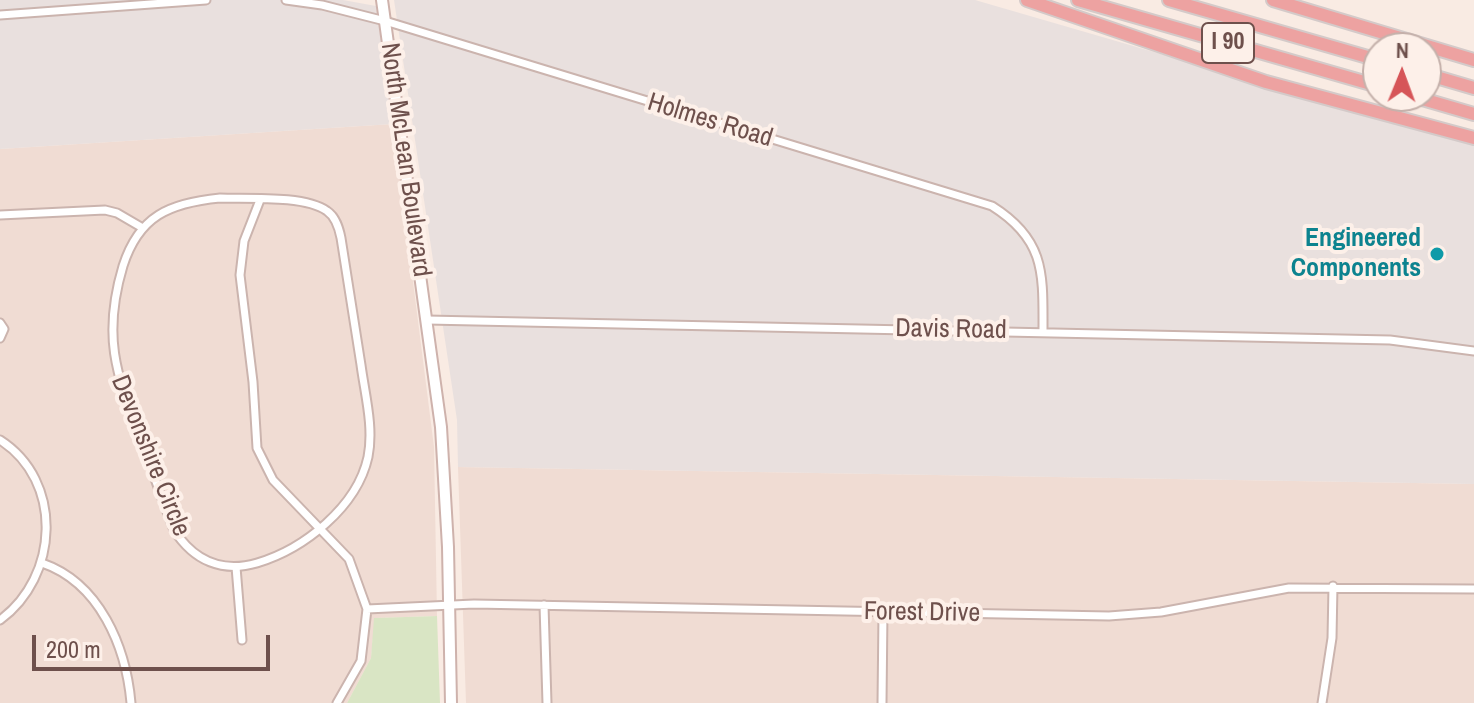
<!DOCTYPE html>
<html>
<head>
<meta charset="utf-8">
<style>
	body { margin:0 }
	#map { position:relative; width:1474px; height:703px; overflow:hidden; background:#f9ebe3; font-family:"Archivo Narrow",sans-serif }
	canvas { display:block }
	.north { position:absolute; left:1362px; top:32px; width:80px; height:80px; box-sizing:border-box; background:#fdf0e9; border:2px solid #c4b0aa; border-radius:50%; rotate:1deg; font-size:22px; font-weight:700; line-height:32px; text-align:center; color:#6e504c }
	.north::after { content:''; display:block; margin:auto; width:28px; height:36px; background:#d65558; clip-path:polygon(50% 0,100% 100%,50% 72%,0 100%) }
	.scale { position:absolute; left:32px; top:635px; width:238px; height:36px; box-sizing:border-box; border:4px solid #6e504c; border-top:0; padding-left:10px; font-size:24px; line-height:28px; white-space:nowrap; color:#6e504c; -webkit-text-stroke:6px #fdf0e9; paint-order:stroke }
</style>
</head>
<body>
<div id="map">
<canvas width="1474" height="703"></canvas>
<div class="north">N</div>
<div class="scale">200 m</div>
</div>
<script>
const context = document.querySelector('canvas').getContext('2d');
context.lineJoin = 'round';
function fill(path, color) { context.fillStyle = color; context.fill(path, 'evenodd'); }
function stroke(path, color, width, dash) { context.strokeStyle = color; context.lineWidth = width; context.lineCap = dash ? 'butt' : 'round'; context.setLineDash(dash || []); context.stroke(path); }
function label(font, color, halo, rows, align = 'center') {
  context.font = font + ' "Archivo Narrow",sans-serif'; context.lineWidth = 8; context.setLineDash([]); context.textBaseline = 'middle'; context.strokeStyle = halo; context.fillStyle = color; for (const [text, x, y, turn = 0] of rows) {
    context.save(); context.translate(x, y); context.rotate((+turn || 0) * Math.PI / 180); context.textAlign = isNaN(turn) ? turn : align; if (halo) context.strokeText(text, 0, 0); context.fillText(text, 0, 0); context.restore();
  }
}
fill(new Path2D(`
	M393,124L434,447L437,616L375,618L371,658L347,703H0V149Z
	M458,467L1474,484V703H466Z`), '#f0dcd3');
fill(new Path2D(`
	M0,0H343L376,6L393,124L0,149Z
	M394,0H975L1474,145V484L458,467L457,420Z`), '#e9e0de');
fill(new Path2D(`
	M437,616L440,703H347L371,658L374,618Z`), '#d9e5c4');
const minor = new Path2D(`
	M286,0L322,5L385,21L992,206C1046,240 1043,274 1043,332
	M0,15L206,0
	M220,198C247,199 305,195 327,211C336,217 339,228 341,238C348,280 354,323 361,365C365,395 374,427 368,457C357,507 304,549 257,563C222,573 194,561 174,530C162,500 152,469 140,438C116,373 102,336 123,266C139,216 169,203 220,198Z
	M260,200L244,241L240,275L253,382L257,448L273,480L349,559L367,609L361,661L337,703
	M0,215L105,210L117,213L141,227
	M427,320L1390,340L1474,351
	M0,323L4,329L0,338
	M0,440C64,481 59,577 0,620
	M42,563C100,583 126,647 131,703
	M236,567L242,640
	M544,605L547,703
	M367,609L474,604L1109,616L1161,612L1289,588L1474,589
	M882,703L883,612
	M1322,703L1332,638L1333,586`);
const secondary = new Path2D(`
	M382,0L441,427L448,547L451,703`);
const motorway = new Path2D(`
	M1027,0L1266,82L1474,138
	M1078,0L1378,86
	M1169,0L1378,60
	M1273,0L1474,60
	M1426,74L1474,88
	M1412,96L1474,114`);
stroke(minor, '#cbb4ae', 11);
stroke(secondary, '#ceb2ac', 14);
stroke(motorway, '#d4cac9', 16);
stroke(minor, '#fff', 7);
stroke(secondary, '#fff', 10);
stroke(motorway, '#eda2a1', 12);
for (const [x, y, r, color] of [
	[1437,254,8,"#0f9aa8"]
]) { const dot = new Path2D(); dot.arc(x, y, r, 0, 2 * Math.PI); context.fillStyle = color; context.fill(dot); stroke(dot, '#fdf0e9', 3); }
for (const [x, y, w] of [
	[1228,43,52]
]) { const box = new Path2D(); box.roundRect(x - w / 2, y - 20, w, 40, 6); context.fillStyle = '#fdf0e9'; context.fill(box); stroke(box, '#6e504c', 2); }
label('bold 24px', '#6e504c', null, [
	["I 90",1228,43]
]);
label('26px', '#6e504c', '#fdf0e9', [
	["Holmes Road",710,121,17],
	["North McLean Boulevard",405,160,82],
	["Davis Road",951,330,1],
	["Devonshire Circle",150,456,68],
	["Forest Drive",922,613,1]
]);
label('bold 26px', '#0d838f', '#fdf0e9', [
	["Engineered",1421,239],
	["Components",1421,269]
], 'right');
</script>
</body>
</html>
